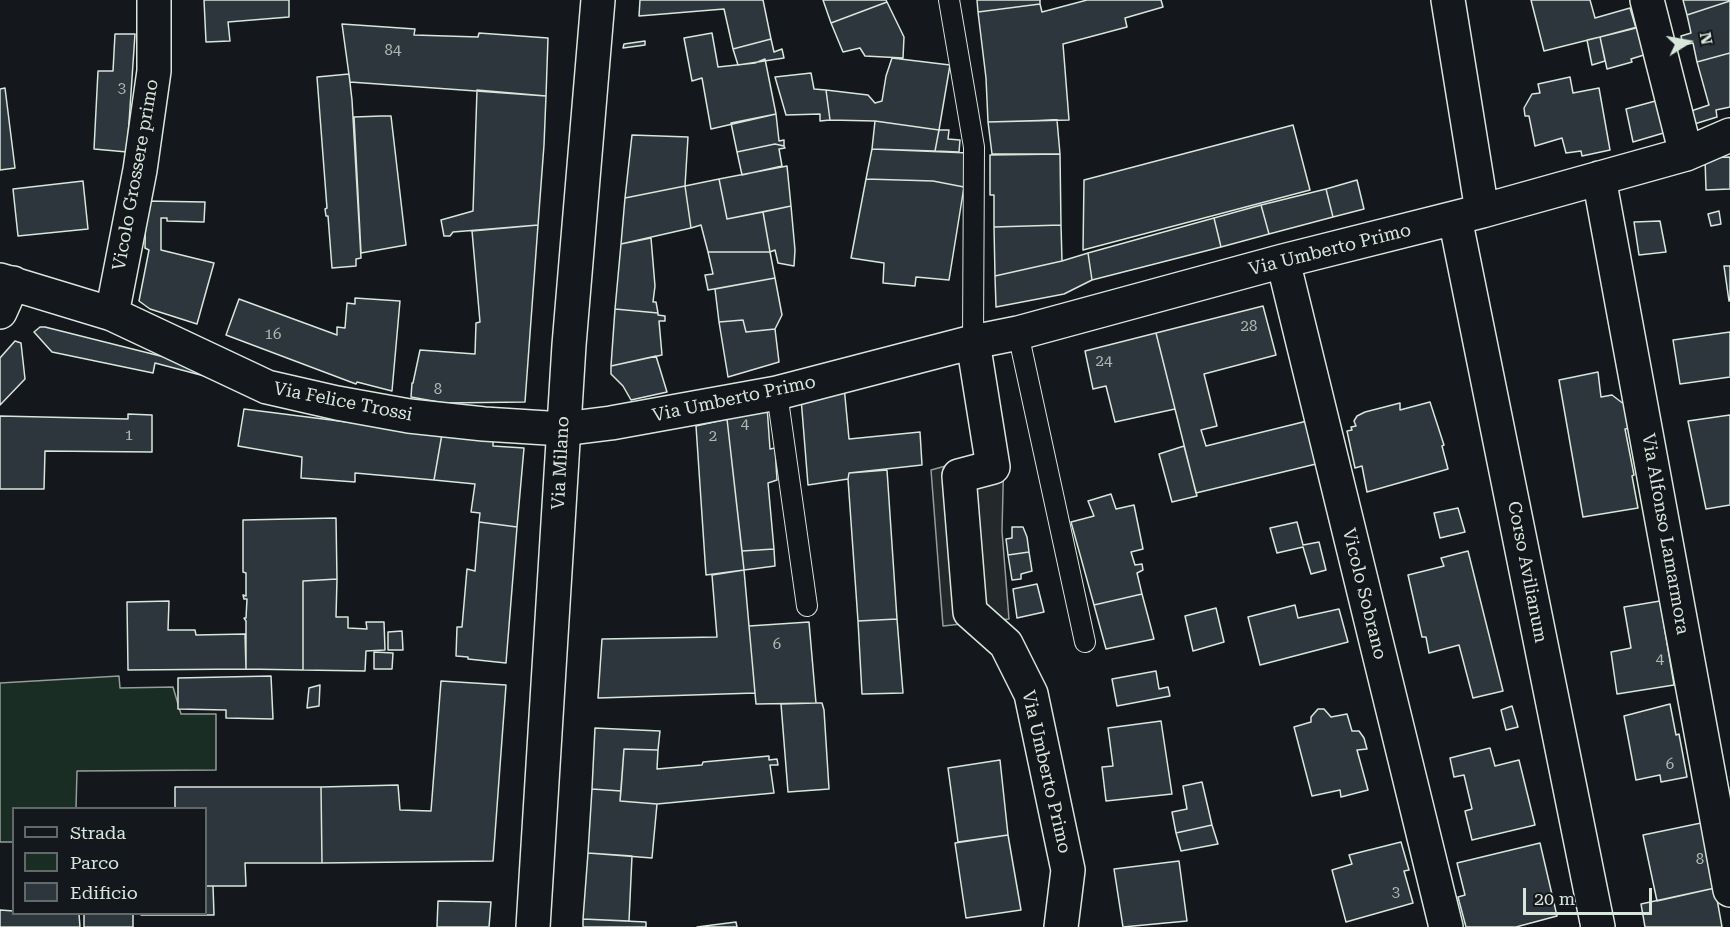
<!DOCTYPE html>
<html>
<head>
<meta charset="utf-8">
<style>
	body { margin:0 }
	#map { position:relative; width:1730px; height:927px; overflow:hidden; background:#14181c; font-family:"Roboto Serif",serif }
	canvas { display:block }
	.legend { position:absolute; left:12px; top:807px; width:195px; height:108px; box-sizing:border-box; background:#14181c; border:2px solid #626a69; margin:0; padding:8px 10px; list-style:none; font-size:18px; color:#d8e6dc }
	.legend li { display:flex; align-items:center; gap:12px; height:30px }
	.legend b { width:30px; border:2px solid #626a69 }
	.north { position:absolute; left:1658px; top:12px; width:60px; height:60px; -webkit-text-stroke:4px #14181c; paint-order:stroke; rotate:79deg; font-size:16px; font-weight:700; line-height:24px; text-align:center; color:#d8e6dc }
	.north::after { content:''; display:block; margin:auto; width:21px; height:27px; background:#d8e6dc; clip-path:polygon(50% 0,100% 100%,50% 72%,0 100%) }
	.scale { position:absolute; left:1523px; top:888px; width:129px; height:27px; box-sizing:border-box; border:3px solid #d8e6dc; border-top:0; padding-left:8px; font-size:18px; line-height:21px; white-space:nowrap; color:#d8e6dc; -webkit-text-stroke:4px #14181c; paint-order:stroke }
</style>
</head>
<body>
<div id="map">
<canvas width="1730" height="927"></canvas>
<ul class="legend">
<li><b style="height:8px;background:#14181c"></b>Strada</li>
<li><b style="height:16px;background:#1a2d24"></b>Parco</li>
<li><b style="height:16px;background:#2c363c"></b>Edificio</li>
</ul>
<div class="north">N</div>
<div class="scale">20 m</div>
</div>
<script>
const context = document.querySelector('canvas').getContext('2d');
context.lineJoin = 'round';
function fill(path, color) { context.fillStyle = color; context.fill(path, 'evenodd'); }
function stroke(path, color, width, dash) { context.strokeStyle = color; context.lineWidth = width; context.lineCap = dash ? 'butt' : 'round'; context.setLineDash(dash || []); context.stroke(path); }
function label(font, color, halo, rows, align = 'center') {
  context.font = font + ' "Roboto Serif",serif'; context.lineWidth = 4.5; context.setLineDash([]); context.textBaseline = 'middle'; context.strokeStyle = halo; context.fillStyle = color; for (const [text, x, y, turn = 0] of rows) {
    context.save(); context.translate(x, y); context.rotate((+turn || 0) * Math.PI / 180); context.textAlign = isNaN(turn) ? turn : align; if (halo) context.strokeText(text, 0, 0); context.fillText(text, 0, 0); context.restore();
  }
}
const green = new Path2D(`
	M119,676L120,688L173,687L181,714H216V770L77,771L76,808H14L13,842H0V683Z`);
fill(green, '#1a2d24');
stroke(green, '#939e99', 1.5);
const parking = new Path2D(`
	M1004,450L1002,531L1009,619L943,626L931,470Z`);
fill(parking, '#24282b');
stroke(parking, '#939e99', 1.5);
const building = new Path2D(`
	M204,0H289V17L228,22L230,41L206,42Z
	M640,0H763L771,39L733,49L724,9L639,16Z
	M823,0H886L887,2L831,23Z
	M977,0H1040V4L978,12Z
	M1087,0H1161L1163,7L1125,18L1127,27L1063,44L1069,120L988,122L986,78L978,12L1040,4L1042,12Z
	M1531,0H1590L1595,18L1630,8L1636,28L1544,51Z
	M1683,0H1730V1L1687,15Z
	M1730,1V53L1697,62L1693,43L1683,45L1681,36L1691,33L1687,15Z
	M887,2L904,37L903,58L865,56L860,48L843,52L831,23Z
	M342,24L415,29L414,35L478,37L479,33L548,38L546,96L350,82Z
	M1641,26L1647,54L1631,59L1632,62L1607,69L1600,37Z
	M712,33L718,67L755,63L765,59L776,114L711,129L702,78L692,81L684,38Z
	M115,34H135L127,152L94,149L98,71H113Z
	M1600,37L1605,61L1592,65L1587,40Z
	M771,39L774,52L782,49L784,58L738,65L733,49Z
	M645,41V45L623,48L624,44Z
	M1730,53V107L1716,110L1717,117L1688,126V112L1709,105L1697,62Z
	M892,58L950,65L939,130L875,121L830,120L826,90L868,95L875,103L882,101L886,76Z
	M811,73L814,89L826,90L830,120L820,121V114L786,115L775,77Z
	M349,74L352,100L361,258L356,259V266L332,268L328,216H326L325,209L327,208L317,77Z
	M1570,77L1573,93L1599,88L1610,150L1582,156L1581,151L1566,153L1562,138L1535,146L1529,116H1525L1524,108L1532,94L1540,93L1538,84Z
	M5,88L15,168L0,170V89Z
	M477,90L546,96L544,145L538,225L453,232L450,236H444L441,220L473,211Z
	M1659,100L1667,132L1633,142L1626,109Z
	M776,114L779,141L784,140V146L775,144L737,152L731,123Z
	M381,116H391L406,245L361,253L354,117Z
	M1057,120L1060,154H992L988,122Z
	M875,121L939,130L935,151L872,149Z
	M1293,125L1310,190L1083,250L1084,180Z
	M939,130H949L948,139L960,140L959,152L935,151Z
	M632,135L688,137L685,186L625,198Z
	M775,144L784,146L785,148L779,149L782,166L742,175L737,152Z
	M872,149L969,153L964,187L933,181L866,179Z
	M1060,154L1061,225L994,227V195H990V155Z
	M1730,157V189L1706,190L1705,158Z
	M787,166L791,206L727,219L719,179Z
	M719,179L727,219L763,212L770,252H708L701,225L691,228L685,186Z
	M866,179L933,181L964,187L949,280L916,277L915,286L883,283L884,263L851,258Z
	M1357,180L1364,209L1333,217L1326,189Z
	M83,181L88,229L18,236L13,189Z
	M685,186L691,228L621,244L625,198Z
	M1326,189L1333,217L1269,234L1261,205Z
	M146,201L205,202L204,222L167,221V218H161V250L214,263L197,324L150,309L139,301L149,250L145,248Z
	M1261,205L1269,234L1221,247L1214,218Z
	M791,206L795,250L794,266L778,263L775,250L770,252L763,212Z
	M1719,211L1721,224L1711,226L1708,214Z
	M1214,218L1221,247L1092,280L1088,253Z
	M1660,221L1666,252L1639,255L1634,222Z
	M538,225L525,402L444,403L411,397L412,383H413L420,350L475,354L476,323L480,322L472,231Z
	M1061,225L1062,261L995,276L994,227Z
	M651,238L655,286L653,302H656L658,313L615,309L621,244Z
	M708,252H770L775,278L708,290L705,275L713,274Z
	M1088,253L1092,280L1064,294L996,307L995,276L1062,261Z
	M1724,266H1730V301H1729Z
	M775,278L782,315L775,329L746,332L743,320L719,322L715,289Z
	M355,298L400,301L392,391L357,382L356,384L226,335L239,299L337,335V327L345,328L347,303L355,304Z
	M1263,306L1276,355L1204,374L1217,426L1201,430L1206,446L1307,421L1316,464L1196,493L1156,333Z
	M615,309L658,313V315L665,316V321H659L662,355L611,366Z
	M743,320L746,332L775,329L779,362L728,377L719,322Z
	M40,327H45L216,370L212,378L155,363L153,373L52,352L34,332Z
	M1730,332V377L1680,384L1673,340Z
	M1156,333L1175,409L1115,422L1106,386L1093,389L1085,351Z
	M15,341L21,343L25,379L0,405V358Z
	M656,356L667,392L631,400L623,386L611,374V366Z
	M1598,372L1601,397L1612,395L1629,408L1631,428L1625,429L1634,475L1632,476L1638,508L1583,517L1559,380Z
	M844,386L849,439L920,432L922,465L849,473L848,479L808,485L801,398Z
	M1430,402L1444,445L1442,446L1448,469L1367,492L1362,466L1355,468L1347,431L1352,430L1351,427L1356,426L1354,421L1357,416L1365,412L1400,403V410Z
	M767,406L770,449L775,448L777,480L768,483L774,549L742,551L727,419Z
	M244,409L442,434L434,480L355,473V482L301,478L302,457L238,446Z
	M128,414L152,415V452L45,451L44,489H0V416L128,419Z
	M1730,415V505L1706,509L1688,421Z
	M727,419L744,570L706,575L696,426Z
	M442,434L493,441V446L524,448L517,527L479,522L480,513L471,512L475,484L434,480Z
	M1184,446L1197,496L1172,502L1159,454Z
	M887,470L897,619L858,621L848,479L849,473Z
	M1111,494L1116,509L1134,505L1143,549L1131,552L1135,565L1142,564L1143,570L1137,573L1142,594L1094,605L1071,522L1094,516L1088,501Z
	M1458,508L1465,532L1440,538L1434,513Z
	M336,518L337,579L303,581V670L246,669V621L244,618H246L247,599H244L243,595L246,596V573L243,572V520Z
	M479,522L517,527L506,663L468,659V657L456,656L457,627H462L467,569L475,571Z
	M1297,522L1303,545L1319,542L1326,570L1311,574L1303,547L1277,553L1270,528Z
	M1012,527H1023L1027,537L1029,552L1008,555L1006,539L1012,538Z
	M774,549L775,566L744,570L742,551Z
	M1468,551L1503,691L1473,698L1459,645L1429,653L1426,637H1422L1408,575L1444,566L1441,558Z
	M1029,552L1032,571L1021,574V579L1012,580L1008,555Z
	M744,570L755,693L598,698L602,639L717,637L712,575Z
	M337,579L336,617H348V628L367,629L366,622H384L385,650L366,651L365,671L303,670V581Z
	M1037,584L1044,612L1017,618L1013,589Z
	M1142,594L1154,639L1106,649L1094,605Z
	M169,601L168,630H195L196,635L245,634L246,669L128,670L127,602Z
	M1660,601L1674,685L1617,694L1611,652L1631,648L1624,607Z
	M1295,605L1298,618L1339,609L1348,642L1260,665L1248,617Z
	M1216,608L1224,642L1193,651L1185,616Z
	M897,619L903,693L862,694L858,621Z
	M809,622L816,703L756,704L749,626Z
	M402,631L403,650H388V632Z
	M374,652L393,653L392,669H374Z
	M1156,671L1159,689L1168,687L1170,696L1117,706L1112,679Z
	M271,676L273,719L226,718V710L178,709V678Z
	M441,681L506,685L493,861L322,863L321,787L398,785L400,810L431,811Z
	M320,685L319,706L307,708L309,688Z
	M816,703H822L824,710L829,789L788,792L781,704Z
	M1670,704L1676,735L1679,734L1687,777L1661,782L1660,775L1636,780L1624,716Z
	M1512,706L1518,727L1506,730L1501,710Z
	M1318,709H1324L1331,717L1347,714L1352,731H1359L1364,738L1367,749L1357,750L1368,790L1341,797L1340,790L1312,796L1294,727L1311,722V717Z
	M1161,721L1172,794L1106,801L1102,767L1113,766L1108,728Z
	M595,728L660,731L658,750L624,749L621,791L592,789Z
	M1490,748L1495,766L1519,760L1535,825L1472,840L1465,811L1472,809L1464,775L1454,777L1450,758Z
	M624,749L658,750L657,769L702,765L703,762L769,756V760L777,759L778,765H770L774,793L657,804L620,801Z
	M1000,760L1008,835L958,842L948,768Z
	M1202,782L1212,825L1176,833L1172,812L1187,809L1183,786Z
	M175,787H321L322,863H245L246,886H206V808H175Z
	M592,789L621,791L620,801L657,804L652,858L588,853Z
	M1701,823L1715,888L1657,901L1643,835Z
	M1212,825L1218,844L1181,851L1176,833Z
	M1008,835L1021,910L966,918L955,843Z
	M1401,842L1409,870L1404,871L1413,903L1346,922L1332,870L1352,864L1349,855Z
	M1540,843L1557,916L1516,927H1466L1458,897L1465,895L1457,863Z
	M588,853L632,856L629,921L583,919Z
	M1179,861L1187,921L1123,927L1114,869Z
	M206,886H213L214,915H141V914H206Z
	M1715,888L1722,927H1645L1641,904Z
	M438,901L491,902L489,927H437Z
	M0,910L14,911V914H79L80,927H0Z
	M84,914H133V927H84Z
	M583,919L646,922V927H583Z
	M736,922L737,927H697Z`);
fill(building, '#2c363c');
stroke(building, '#d8e6dc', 1.5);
const service = new Path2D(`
	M949,0L974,147L973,342
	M1018,333L1085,642
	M777,393L807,606`);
const minor = new Path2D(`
	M1448,0L1482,211
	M1647,0L1686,154
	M1599,178L1730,890
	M1455,218L1598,927
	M1283,261L1446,927
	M0,280L112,314L267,387L337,403L409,416L484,424L563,429L611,423L777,393L973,342L1018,333L1283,261L1482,211L1686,154L1730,135
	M0,312L13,283
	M112,314L140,170L154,71V0
	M973,342L993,467L959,476L970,612L1006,644L1031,694L1068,870L1061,927`);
const secondary = new Path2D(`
	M533,927L569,345L598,0`);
stroke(service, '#d8e6dc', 22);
stroke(minor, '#d8e6dc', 36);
stroke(secondary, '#d8e6dc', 36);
stroke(service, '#14181c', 20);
stroke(minor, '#14181c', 33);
stroke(secondary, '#14181c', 33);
label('15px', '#adbab4', null, [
	["84",393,51],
	["3",122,89],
	["28",1249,327],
	["16",273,335],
	["24",1104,362],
	["8",438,390],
	["4",745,425],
	["1",129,436],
	["2",713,437],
	["6",777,645],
	["4",1660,660],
	["6",1670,765],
	["8",1700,860],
	["3",1396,893]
]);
label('18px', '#d8e6dc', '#14181c', [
	["Vicolo Grossere primo",136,175,-80],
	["Via Umberto Primo",1330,250,-14],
	["Via Umberto Primo",734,399,-12],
	["Via Felice Trossi",343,402,11],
	["Via Milano",561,463,-87],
	["Via Alfonso Lamarmora",1665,534,80],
	["Corso Avilianum",1527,572,79],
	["Vicolo Sobrano",1364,594,76],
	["Via Umberto Primo",1046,772,77]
]);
</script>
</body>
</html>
